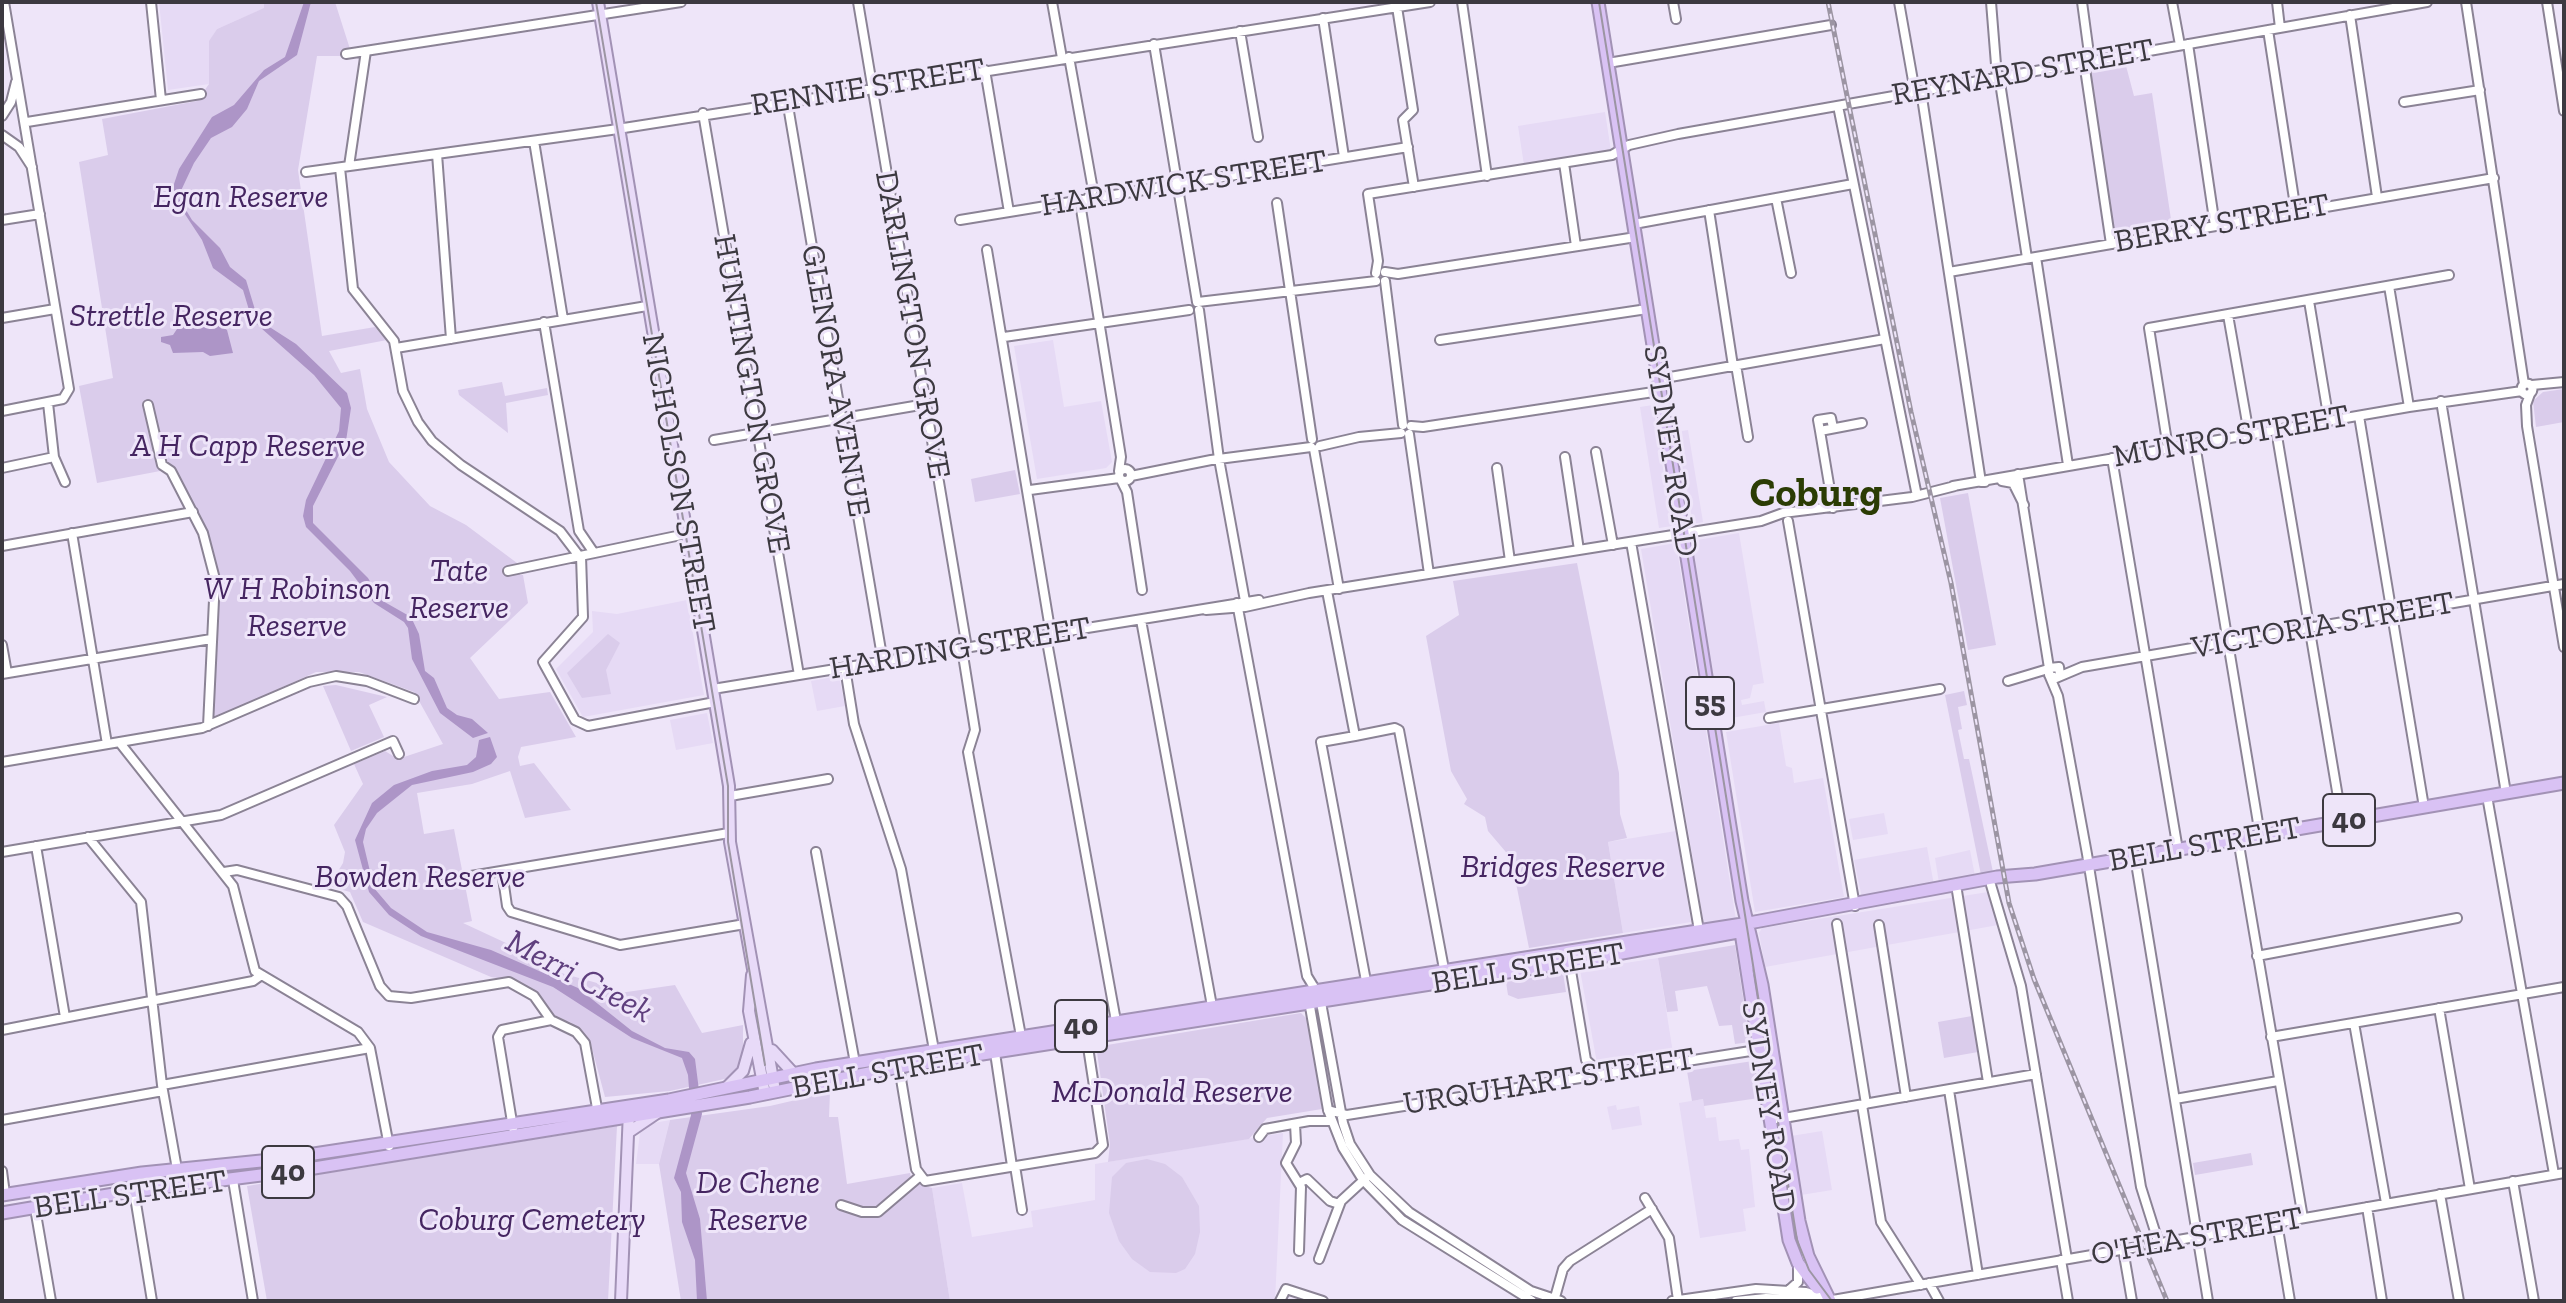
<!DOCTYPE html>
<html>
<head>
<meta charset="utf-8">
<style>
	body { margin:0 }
	#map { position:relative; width:2566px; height:1303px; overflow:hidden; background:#eee5f9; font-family:"Zilla Slab",serif }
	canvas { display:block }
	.frame { position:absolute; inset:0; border:4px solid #3c3940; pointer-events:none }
</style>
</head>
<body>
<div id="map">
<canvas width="2566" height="1303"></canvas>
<div class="frame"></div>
</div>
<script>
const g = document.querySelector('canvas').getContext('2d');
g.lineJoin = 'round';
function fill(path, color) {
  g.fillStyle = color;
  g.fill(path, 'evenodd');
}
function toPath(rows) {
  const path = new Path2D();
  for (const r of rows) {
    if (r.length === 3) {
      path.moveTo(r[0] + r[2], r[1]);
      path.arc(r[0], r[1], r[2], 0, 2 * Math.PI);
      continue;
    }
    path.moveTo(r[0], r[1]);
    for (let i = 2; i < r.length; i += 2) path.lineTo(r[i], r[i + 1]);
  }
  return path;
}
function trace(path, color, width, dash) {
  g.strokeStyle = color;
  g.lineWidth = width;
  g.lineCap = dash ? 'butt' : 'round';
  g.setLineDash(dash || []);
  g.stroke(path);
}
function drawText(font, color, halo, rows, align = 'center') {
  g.font = font + ' "Zilla Slab",serif';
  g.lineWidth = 6;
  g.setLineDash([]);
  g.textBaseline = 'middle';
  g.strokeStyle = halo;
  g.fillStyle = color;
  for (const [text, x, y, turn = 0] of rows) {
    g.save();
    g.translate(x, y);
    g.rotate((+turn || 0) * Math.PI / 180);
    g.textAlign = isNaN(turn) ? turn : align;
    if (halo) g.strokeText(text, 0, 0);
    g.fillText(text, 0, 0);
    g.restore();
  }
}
fill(toPath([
	[159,2,264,2,265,8,217,29,209,42,209,84,168,90],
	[1605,112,1611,151,1524,165,1518,126],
	[1053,340,1064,407,1101,401,1112,462,1106,468,1037,479,1014,346],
	[1653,405,1672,526,1659,528,1640,407],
	[1688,430,1703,522,1693,524,1676,432],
	[1739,533,1764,683,1753,685,1750,698,1741,700,1742,705,1764,701,1766,712,1720,720,1691,541],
	[1676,543,1736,920,1704,926,1641,549],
	[687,600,704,695,583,717,556,669,593,632,592,611,617,614],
	[839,676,845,706,817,711,811,681],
	[707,713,713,743,676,750,670,720],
	[1779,723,1786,766,1792,768,1794,783,1823,778,1844,897,1755,912,1726,732],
	[1884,813,1888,834,1853,840,1849,819],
	[1676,831,1691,922,1623,933,1608,842],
	[1927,847,1934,885,1862,898,1854,860],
	[1970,850,1975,876,1939,883,1935,858],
	[1988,892,1998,925,1765,967,1759,933,1762,928],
	[1658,958,1673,1053,1597,1063,1580,970],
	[1703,1099,1706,1118,1716,1117,1719,1141,1739,1139,1741,1150,1749,1149,1755,1207,1743,1209,1746,1231,1700,1238,1679,1103],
	[1616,1105,1617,1110,1639,1106,1642,1125,1612,1130,1607,1107],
	[670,1120,659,1164,636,1164,640,1133,654,1123],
	[1822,1131,1832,1190,1801,1195,1791,1136],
	[1283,1133,1275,1301,950,1301,932,1188,962,1183,972,1237,1033,1227,1031,1211,1095,1200,1095,1164]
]), '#e6daf5');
fill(toPath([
	[264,2,335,2,350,49,342,56,317,56,298,170,322,336,375,327,387,340,329,351,341,373,360,369,367,409,389,462,430,506,466,525,517,563,520,575,523,575,528,603,470,658,499,699,550,692,576,737,521,747,518,757,520,766,534,763,571,810,525,818,510,771,472,784,417,793,424,834,454,829,472,921,463,923,549,963,547,969,597,983,613,994,675,985,702,1033,743,1025,743,1060,729,1078,670,1091,605,1097,590,1041,570,1022,555,1018,534,990,518,981,491,977,363,922,350,892,329,886,343,863,345,852,334,825,363,784,354,764,385,751,398,759,443,744,414,692,359,672,316,672,212,719,219,576,176,468,97,483,79,386,113,378,79,162,108,155,102,119,197,101,209,84,209,41,217,29,264,8],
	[2125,62,2134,96,2152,93,2172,226,2121,234,2114,230,2090,73],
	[502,382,505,396,547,388,548,395,506,403,508,433,459,395,458,390],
	[2564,389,2564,422,2536,427,2533,401,2543,392],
	[1015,470,1020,494,975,502,971,479],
	[1968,493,1996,645,1968,650,1940,498],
	[1577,563,1619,773,1620,814,1627,838,1608,842,1623,933,1529,948,1511,858,1488,831,1485,817,1464,804,1467,799,1451,771,1426,636,1459,615,1453,581],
	[608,634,620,643,606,670,611,694,582,698,567,673],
	[336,685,387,697,369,705,384,737,351,751,323,686],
	[1964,691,1967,705,1958,707,1962,729,1958,730,1964,759,1969,759,1993,872,1981,875,1945,695],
	[1735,945,1750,1042,1735,1044,1732,1025,1719,1026,1707,986,1675,991,1678,1011,1667,1012,1658,958],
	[1563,973,1566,992,1518,999,1508,995,1506,982],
	[1301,1013,1308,1020,1322,1109,1267,1118,1249,1139,1108,1162,1110,1144,1097,1052,1101,1046],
	[1972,1016,1978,1052,1944,1058,1938,1022],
	[1753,1061,1759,1098,1704,1106,1703,1099,1692,1101,1687,1071],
	[830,1092,829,1117,838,1117,847,1184,910,1173,912,1182,932,1188,950,1301,681,1301,659,1164,670,1120,770,1106],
	[617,1126,608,1301,267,1301,247,1186],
	[2251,1153,2253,1165,2195,1175,2193,1163],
	[1147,1159,1165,1164,1182,1177,1199,1206,1200,1232,1195,1254,1185,1269,1176,1273,1150,1272,1132,1259,1119,1241,1109,1213,1112,1177,1126,1163]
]), '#dacceb');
fill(toPath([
	[304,2,311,2,297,55,259,81,247,109,232,127,211,138,194,163,178,197,192,220,220,248,230,267,246,280,256,313,268,326,296,344,347,393,351,408,346,441,313,506,313,523,368,578,381,600,411,617,419,634,425,671,434,678,447,708,457,715,472,719,488,733,473,738,440,713,412,659,408,628,404,622,374,603,350,571,306,527,303,516,306,500,339,431,341,408,314,375,252,320,243,290,213,268,202,240,171,193,179,169,212,117,234,105,264,70,285,57],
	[211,320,227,330,233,353,210,356,203,352,173,353,170,345,161,342,161,337,173,335,179,326,206,324],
	[490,737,497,757,491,764,473,772,412,785,377,813,366,829,363,842,374,888,391,908,427,932,491,950,578,988,632,1031,665,1048,689,1052,695,1059,702,1114,686,1173,700,1219,707,1301,697,1301,695,1260,682,1222,681,1192,674,1178,691,1115,688,1075,682,1058,632,1038,553,987,421,936,389,915,369,892,355,840,372,803,394,785,432,771,467,765,476,757,479,740]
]), '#ad95c7');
const minor = toPath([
	[151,2,161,100],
	[858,2,967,648],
	[1052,2,1062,58],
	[1462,2,1487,176],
	[1673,2,1676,19],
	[1899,2,1915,92],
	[1991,2,1997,77],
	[2082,2,2090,61],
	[2172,2,2180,45],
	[2277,2,2280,28],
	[2466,2,2524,384],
	[2547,2,2564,111],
	[1397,7,1413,110,1403,120,1414,187],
	[2350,15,2377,197],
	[1323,18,1344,157],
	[2268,30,2296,212],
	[1240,31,1258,137],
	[1154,44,1197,302],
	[2188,44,2215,226],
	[346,54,681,2],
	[1069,57,1093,190,1081,209,1121,457,1119,471],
	[2084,62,2111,244],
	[1608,63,1831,25],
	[985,70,1009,212],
	[1999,76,2027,258],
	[1921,91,1981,482,1985,482],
	[787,100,883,662],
	[2404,102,2480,90],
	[1838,106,1916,491],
	[703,113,799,675],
	[2,116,11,102,16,82],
	[27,122,201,94],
	[2,135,19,147,32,167],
	[534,141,563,319],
	[437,154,451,339],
	[1564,163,1576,246],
	[349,166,366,51],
	[340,168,353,289,394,341,403,391,418,422,432,441,461,465,560,531,579,556],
	[306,172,611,130,1430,2],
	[1776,198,1791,273],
	[1277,203,1312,439],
	[1709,210,1733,366],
	[2,220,40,214],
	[960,220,1408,147],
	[1634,224,1853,184],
	[987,250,1051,635],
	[2036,257,2068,465],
	[1385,272,1398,274,1636,237],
	[1949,272,2494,178],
	[1376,273,1378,261,1368,194,1612,155,1629,145,1678,134,2427,2],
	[1385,281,1403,425],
	[2389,286,2409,407],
	[2309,301,2329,421],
	[1198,302,1376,281],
	[1199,310,1219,459,1245,601],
	[2228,315,2249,434],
	[2,318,55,309],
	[544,322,579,531,594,553],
	[1004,337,1189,310],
	[1440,340,1647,309],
	[396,348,647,306],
	[1736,365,1748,437],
	[1659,379,1885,339],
	[2527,389,5.5],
	[2532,385,2564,382],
	[2530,394,2526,405,2527,426,2564,647],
	[2441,401,2506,793],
	[48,403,54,457,65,482],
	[148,405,162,465,171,471,203,533,215,579,208,726],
	[2,411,63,399,69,389,4,2],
	[2359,416,2424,807],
	[1411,426,1423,427,1660,391],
	[2276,430,2342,821],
	[1820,431,1818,420,1831,418,1833,428],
	[1409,434,1429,574],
	[714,440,926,404],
	[2195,444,2260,835],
	[1320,446,1359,437,1401,433],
	[2168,448,2149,328,2449,275],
	[1314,449,1339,589],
	[1596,452,1613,545],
	[1565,457,1579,550],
	[2112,458,2178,850],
	[2,468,54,457],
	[1497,468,1510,561],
	[1125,475,6],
	[2018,474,2049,668],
	[1131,476,1211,460,1311,447],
	[1121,480,1127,492,1142,590],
	[2002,481,2013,483,2024,505],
	[1953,486,2409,407,2522,391],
	[1030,490,1119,478],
	[1833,508,1820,431,1862,423],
	[1788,521,1855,906],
	[72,533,107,744],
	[1631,542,1700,936],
	[2,546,193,512],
	[581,556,583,617,543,662,575,720,588,726,715,702],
	[508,571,686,534],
	[1327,591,1355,736,1321,742,1366,981],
	[1237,603,1307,976,1315,989],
	[1206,610,1245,607,1309,593,1761,521,1783,513,1912,497,1955,486],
	[1141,620,1212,1006],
	[1046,636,1116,1021],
	[2,645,7,673],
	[962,649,975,730,968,752,1021,1036],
	[845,668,854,724,901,869,934,1050],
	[2,674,211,639],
	[2060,675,2059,667,2049,668,2049,675,2056,678,2082,667,2564,584],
	[2050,677,2058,696,2087,854,2141,1187,2158,1241],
	[2008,681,2048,669],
	[713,689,1259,600],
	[1769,718,1940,689],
	[1355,736,1395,728,1399,730,1444,969],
	[120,743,233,886,255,971,358,1032,370,1048,389,1146],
	[2,762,202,728,309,682,336,676,367,681,414,699],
	[730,796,828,779],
	[2487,796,2554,1174],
	[88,837,141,902,162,1085,177,1169],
	[2238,839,2303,1218],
	[36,846,65,1017],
	[2,852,221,815,393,741,399,754],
	[816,852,855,1063],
	[2135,857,2208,1301],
	[502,871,507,906,511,912,620,945,745,924],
	[224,872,237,870,339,897,347,906,380,986,389,996,411,998,509,982,534,996,551,1020],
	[447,880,729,833],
	[1991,885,2021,986,2067,1259],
	[1957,891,1988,1082],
	[1837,924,1866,1104],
	[1879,925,1906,1097],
	[2257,956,2457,918],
	[1569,959,1586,1060,1600,1073],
	[1320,997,1343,1123,1350,1144,1370,1175,1409,1212,1531,1291,1561,1301],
	[1309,1001,1328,1110,1343,1148,1363,1180,1402,1220,1532,1301],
	[2439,1008,2470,1189],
	[551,1020,576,1032,585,1043,597,1108],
	[2354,1023,2386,1203],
	[2,1030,253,981,260,976],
	[2271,1037,2564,987],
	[995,1053,1012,1166],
	[899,1067,916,1169,925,1181,1095,1153,1103,1145,1086,1034],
	[162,1085,370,1048],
	[1949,1090,1978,1275],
	[2175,1099,2278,1081],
	[1862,1105,1881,1222,1921,1285],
	[1328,1110,1347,1115,1763,1049],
	[1778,1119,2036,1074],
	[2,1120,163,1091],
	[1295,1124,1296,1143,1286,1163,1301,1187,1299,1251],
	[513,1128,498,1037,502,1030,551,1020],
	[1259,1137,1265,1129,1309,1121,1331,1121],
	[1015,1166,1022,1210],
	[2,1171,5,1194],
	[233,1180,253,1301],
	[2513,1181,2534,1301],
	[1299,1183,1307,1179,1330,1201,1339,1204],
	[134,1191,152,1301],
	[2440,1194,2459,1301],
	[1645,1198,1669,1238,1678,1300],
	[841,1205,862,1212,878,1212,919,1177],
	[2367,1207,2382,1301],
	[35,1208,51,1301],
	[2277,1223,2290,1301],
	[2123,1249,2132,1301],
	[1319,1259,1341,1201,1366,1178],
	[2061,1260,2068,1301],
	[1929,1283,1939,1301],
	[1789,1290,1798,1282,1798,1264],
	[1280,1301,1286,1289,1323,1301],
	[1554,1301,1563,1269,1570,1261,1652,1209],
	[1672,1301,1756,1289,1806,1292,1829,1300],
	[1736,1301,1766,1298,1824,1300],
	[1827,1301,2564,1173]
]);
const major = toPath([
	[598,2,729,786,730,842,774,1085],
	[752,975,749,1011,765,1094],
	[772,1050,794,1074],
	[727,1087,743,1071,751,1043],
	[629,1132,657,1113],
	[621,1301,629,1111]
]);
const highway = toPath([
	[1598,2,1742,901,1762,985,1799,1221,1808,1256,1830,1301],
	[1740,926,1789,1240,1798,1263,1817,1288],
	[2,1195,142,1173,281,1159,669,1100,816,1069,1749,923,1997,877,2035,874,2564,783],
	[2,1213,120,1193,308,1169,750,1097,899,1067,1578,961,1738,932]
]);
trace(minor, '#8b8395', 12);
trace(major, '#a292b5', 14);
trace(highway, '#a292b5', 15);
trace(minor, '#fff', 8);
trace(major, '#e8daf8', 10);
trace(highway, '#d9c2f4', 11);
trace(toPath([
	[596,2,728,786,728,842,765,1065],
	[1599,2,1797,1240,1809,1270,1832,1301]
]), '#9c95a3', 2);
const rail = toPath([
	[1828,2,1911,412,1951,583,2009,903,2034,979,2167,1301]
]);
trace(rail, '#9c95a3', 5);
trace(rail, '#eee5f9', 2, [6]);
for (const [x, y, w] of [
	[1710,703,48],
	[2349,820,52],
	[1081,1026,52],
	[288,1172,52]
]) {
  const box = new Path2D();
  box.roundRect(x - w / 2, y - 26, w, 52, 6);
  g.fillStyle = '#eee5f9';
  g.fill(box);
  trace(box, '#3c3940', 2);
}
drawText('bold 30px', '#3c3940', null, [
	["55",1710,703],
	["40",2349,820],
	["40",1081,1026],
	["40",288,1172]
]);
drawText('32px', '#3c3940', '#eee5f9', [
	["REYNARD STREET",2023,73,-10],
	["RENNIE STREET",868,88,-9],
	["HARDWICK STREET",1184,184,-9],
	["BERRY STREET",2222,224,-10],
	["DARLINGTON GROVE",912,325,80],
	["GLENORA AVENUE",835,381,80],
	["HUNTINGTON GROVE",751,394,80],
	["MUNRO STREET",2231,437,-10],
	["SYDNEY ROAD",1670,451,81],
	["NICHOLSON STREET",678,483,80],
	["VICTORIA STREET",2323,626,-10],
	["HARDING STREET",960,649,-9],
	["BELL STREET",2205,845,-10],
	["BELL STREET",1528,969,-9],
	["BELL STREET",888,1072,-10],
	["URQUHART STREET",1549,1082,-9],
	["SYDNEY ROAD",1768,1107,81],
	["BELL STREET",130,1195,-8],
	["O'HEA STREET",2197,1237,-10]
]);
drawText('italic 32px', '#452561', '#eee5f9', [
	["Egan Reserve",241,198],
	["Strettle Reserve",171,317],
	["A H Capp Reserve",248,447],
	["Tate",459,572],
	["Reserve",459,609],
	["W H Robinson",297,590],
	["Reserve",297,627],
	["Bridges Reserve",1563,868],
	["Bowden Reserve",420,878],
	["McDonald Reserve",1172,1093],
	["De Chene",758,1184],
	["Reserve",758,1221],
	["Coburg Cemetery",532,1221]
]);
drawText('italic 34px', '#5f3f7e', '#eee5f9', [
	["Merri Creek",579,977,28]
]);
drawText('bold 40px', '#2b3c04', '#eee5f9', [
	["Coburg",1816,495]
]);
</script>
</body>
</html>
